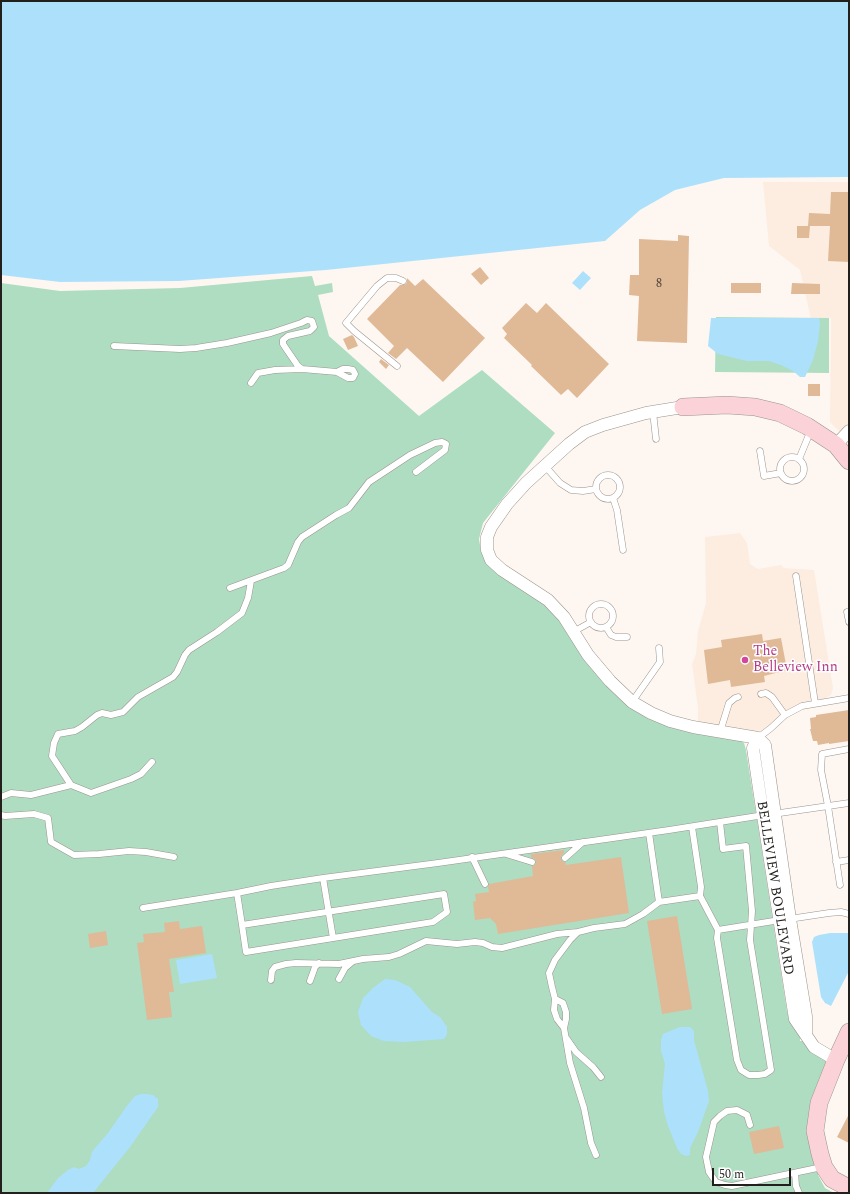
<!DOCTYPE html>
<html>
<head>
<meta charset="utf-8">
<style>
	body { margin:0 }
	#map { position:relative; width:850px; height:1194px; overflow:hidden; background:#fef7f1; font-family:Spectral,serif }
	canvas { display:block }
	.frame { position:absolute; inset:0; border:2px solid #221f1c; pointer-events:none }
	.scale { position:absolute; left:712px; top:1168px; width:79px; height:18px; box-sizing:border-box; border:2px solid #221f1c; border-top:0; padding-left:5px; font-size:12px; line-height:14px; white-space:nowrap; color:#221f1c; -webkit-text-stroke:3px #fff; paint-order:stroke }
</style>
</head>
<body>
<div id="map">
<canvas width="850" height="1194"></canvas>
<div class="frame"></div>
<div class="scale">50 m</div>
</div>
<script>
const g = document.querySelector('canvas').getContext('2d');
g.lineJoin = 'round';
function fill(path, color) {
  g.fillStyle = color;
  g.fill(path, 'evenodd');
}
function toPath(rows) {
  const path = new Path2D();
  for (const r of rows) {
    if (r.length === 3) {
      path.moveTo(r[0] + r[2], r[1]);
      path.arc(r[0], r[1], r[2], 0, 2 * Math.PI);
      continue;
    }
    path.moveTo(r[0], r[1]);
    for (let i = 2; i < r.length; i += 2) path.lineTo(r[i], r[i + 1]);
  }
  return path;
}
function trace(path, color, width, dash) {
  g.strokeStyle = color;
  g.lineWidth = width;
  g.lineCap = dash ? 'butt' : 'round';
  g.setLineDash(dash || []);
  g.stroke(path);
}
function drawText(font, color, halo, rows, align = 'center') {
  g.font = font + ' Spectral,serif';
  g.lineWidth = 3;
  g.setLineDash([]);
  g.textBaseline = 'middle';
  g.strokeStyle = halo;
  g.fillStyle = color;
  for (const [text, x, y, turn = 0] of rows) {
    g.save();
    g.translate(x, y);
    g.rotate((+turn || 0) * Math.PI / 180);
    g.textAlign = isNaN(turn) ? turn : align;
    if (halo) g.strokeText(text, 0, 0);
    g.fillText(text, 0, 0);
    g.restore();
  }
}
fill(toPath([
	[763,182,849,182,849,423,840,432,830,422,831,318,811,319,800,270,769,246],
	[740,533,747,543,750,564,758,569,781,565,784,568,814,570,833,688,831,695,822,700,804,705,774,728,761,733,759,730,754,732,698,723,698,708,692,664,696,654,698,631,706,603,705,537]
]), '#fcede0');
fill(toPath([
	[312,276,315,286,332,283,333,292,318,295,329,336,419,416,482,370,555,433,483,523,479,539,481,551,546,604,635,709,738,738,744,743,746,750,787,1011,791,1024,800,1037,800,1041,803,1041,810,1051,828,1062,818,1175,825,1188,834,1193,1,1193,1,283,60,291,180,288],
	[716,317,829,318,829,373,715,372]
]), '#aeddc2');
fill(toPath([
	[1,1,849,1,849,177,724,178,675,190,640,210,605,241,326,270,179,281,60,282,1,275],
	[583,271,591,278,580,290,572,283],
	[711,318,819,318,820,323,818,341,813,360,805,377,800,377,793,371,781,365,769,361,747,361,718,354,708,346],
	[830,933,849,933,849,971,831,1006,825,1003,821,997,812,942,814,937,819,935],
	[212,954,217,978,180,984,176,960],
	[385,979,395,980,410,987,432,1012,440,1017,447,1027,447,1034,444,1039,404,1042,384,1041,371,1036,361,1025,358,1012,363,998,373,988],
	[680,1027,690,1027,694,1031,694,1040,708,1091,709,1101,698,1132,690,1148,690,1155,686,1156,681,1154,677,1148,668,1126,664,1112,662,1093,665,1064,661,1051,661,1040,663,1034],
	[141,1094,147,1094,153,1095,158,1099,158,1107,130,1147,93,1193,47,1193,58,1178,68,1170,74,1167,79,1169,86,1166,90,1160,92,1152,95,1148,108,1133,126,1107,135,1096]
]), '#ade1fb');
fill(toPath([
	[831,192,849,192,849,262,828,261,830,226,808,226,809,213,830,214],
	[797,226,810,226,809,238,797,238],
	[678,235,689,236,687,343,637,341,639,296,629,295,630,275,639,275,639,239,678,241],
	[480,267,489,278,481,285,471,274],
	[407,278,415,286,423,279,485,338,443,382,407,348,396,359,388,353,394,346,367,319,400,285,403,285,406,284,407,281],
	[731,283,761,283,761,293,731,293],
	[792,283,820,284,820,294,791,294],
	[526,303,537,313,546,303,609,364,577,398,568,389,561,395,531,366,532,365,504,338,507,334,502,328],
	[352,335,354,337,358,346,348,350,343,339],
	[381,359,389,365,386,369,379,362],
	[808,384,820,384,820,396,808,396],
	[762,634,763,641,781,638,787,670,764,676,765,682,731,687,730,680,708,684,704,650,722,647,721,640],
	[849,710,849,741,829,744,829,743,818,745,817,741,813,741,810,729,811,729,810,718,816,717,816,715],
	[564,850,564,853,561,856,561,859,562,861,565,862,566,865,621,857,629,913,498,934,496,924,490,918,475,920,473,902,476,901,475,894,489,892,488,887,489,884,533,876,532,866,535,865,536,861,535,859,531,857,531,854],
	[677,916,692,1009,662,1014,647,921],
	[179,921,180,929,202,926,206,953,169,959,174,992,169,992,172,1017,147,1020,137,943,144,942,143,934,165,932,164,923],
	[106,931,108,945,90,948,88,934],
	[849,1114,849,1143,837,1137],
	[779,1126,784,1148,754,1154,749,1132]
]), '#e0b997');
const lane = toPath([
	[114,346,180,349,196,348,227,343,271,333,301,323,307,320,312,321,314,327,310,331,288,336,283,340,283,344,287,350,298,366,302,369,337,372,348,378,353,378,355,374,353,370,348,369,343,369,337,372],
	[397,366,354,331,346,323,377,286,387,278,396,278,403,281],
	[251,383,258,373,275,370,302,369],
	[653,412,656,439],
	[760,451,764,476,781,473],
	[792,469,12],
	[799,459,811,430],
	[545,466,560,483,571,490,583,491,596,489],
	[608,487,12],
	[613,498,617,510,623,550],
	[796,576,815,703],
	[230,588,284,568,288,565,298,542,302,537,336,515,349,508,369,482,410,455,435,443,442,442,446,444,445,450,416,472],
	[601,616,12],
	[847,612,849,622],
	[606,627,611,635,616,637,627,637],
	[573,632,591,622],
	[761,694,766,693,772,697,785,715],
	[632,702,660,662,659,648],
	[720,732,729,703,735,698,738,697],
	[758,738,771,728,785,715,802,706,849,698],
	[152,762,141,774,131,779,91,793,71,785,52,756,54,743,58,734,75,731,82,727,97,715,102,713,111,715,123,712,138,697,173,677,177,672,185,655,189,650,217,632,242,613,248,598,251,581],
	[1,797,11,793,31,795,71,785],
	[773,814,849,803],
	[1,815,5,816,34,814,48,818,51,842,74,855,99,854,129,851,146,852,174,857],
	[692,827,701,887,700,896,718,930,717,938,737,1060,741,1070,749,1075,758,1075,765,1074,771,1070,750,940,752,911,746,846,723,849,720,822],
	[649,833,659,902],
	[506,854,532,862],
	[472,857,485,884],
	[565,858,583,842],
	[836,862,849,860],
	[323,878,333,938],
	[840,885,828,806,821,770,822,754,849,749],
	[237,893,242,925,246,952,433,922,447,912,444,894,242,925],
	[143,908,237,893,271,886,323,878,438,863,669,830,764,815],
	[789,919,829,913,841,912,849,914],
	[718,930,780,920],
	[339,979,345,968,352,962],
	[271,980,272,971,275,967,286,964,296,963,339,964,363,959,389,957,399,954,426,941,457,944,475,942,483,943,492,947,502,948,557,934,578,932],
	[310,981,315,967,319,963],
	[555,999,563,1003,566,1012,566,1019,564,1028],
	[567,1039,576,1052,593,1067,601,1077],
	[750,1125,747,1115,737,1110,727,1111,720,1116,714,1122,706,1157,709,1172,716,1182,725,1185,732,1186,822,1167],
	[596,1155,591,1143,584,1108,570,1063,564,1028,557,1019,554,1010,555,999,552,987,549,973,555,960,570,940,578,932,594,928,625,924,643,914,659,902,700,896],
	[795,1173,796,1186,799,1193]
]);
const street = toPath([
	[683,407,646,413,603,425,585,432,569,444,526,483,507,504,491,527,487,537,487,550,491,560,502,570,548,600,564,617,588,655,610,681,632,702,651,713,670,721,693,727,758,738,765,745,790,919,806,1016,806,1035],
	[836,445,849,431],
	[758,738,753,748,763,816,795,1019,814,1047,836,1060]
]);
const secondary = toPath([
	[683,407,727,405,755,407,780,413,807,426,836,445,849,461],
	[849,1032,836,1060,819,1103,815,1131,820,1154,824,1167,832,1179,849,1188]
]);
trace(lane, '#9b938c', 7);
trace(street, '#9b938c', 13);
trace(secondary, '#9b938c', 18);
trace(lane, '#fff', 6);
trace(street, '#fff', 12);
trace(secondary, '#fad2d8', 17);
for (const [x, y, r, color] of [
	[745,660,4,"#d1479c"]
]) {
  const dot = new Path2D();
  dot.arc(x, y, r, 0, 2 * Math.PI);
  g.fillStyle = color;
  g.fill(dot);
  trace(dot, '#fff', 1.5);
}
drawText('12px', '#52463b', null, [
	["8",659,285]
]);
drawText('14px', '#b23c85', '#fff', [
	["The",753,652],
	["Belleview Inn",753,668]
], 'left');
drawText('14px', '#221f1c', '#fff', [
	["BELLEVIEW BOULEVARD",774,888,81]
]);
</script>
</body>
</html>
